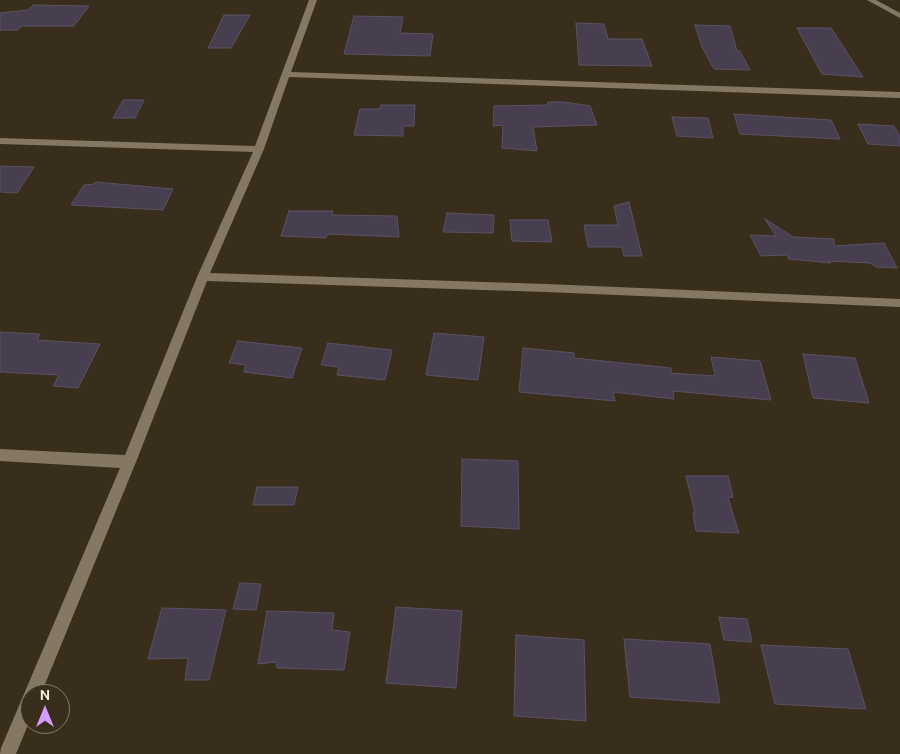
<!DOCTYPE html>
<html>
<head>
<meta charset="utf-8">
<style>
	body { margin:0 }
	#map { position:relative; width:900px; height:754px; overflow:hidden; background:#382e1b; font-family:Ubuntu,sans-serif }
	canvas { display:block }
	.north { position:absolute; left:20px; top:684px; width:50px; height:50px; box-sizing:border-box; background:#382e1b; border:1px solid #847b6b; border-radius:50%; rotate:0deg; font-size:14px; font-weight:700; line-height:20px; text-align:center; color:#f5eee3 }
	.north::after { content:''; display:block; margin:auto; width:18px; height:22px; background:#d29dfd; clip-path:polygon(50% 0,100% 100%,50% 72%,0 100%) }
</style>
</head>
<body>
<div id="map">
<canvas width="900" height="754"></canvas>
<div class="north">N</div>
</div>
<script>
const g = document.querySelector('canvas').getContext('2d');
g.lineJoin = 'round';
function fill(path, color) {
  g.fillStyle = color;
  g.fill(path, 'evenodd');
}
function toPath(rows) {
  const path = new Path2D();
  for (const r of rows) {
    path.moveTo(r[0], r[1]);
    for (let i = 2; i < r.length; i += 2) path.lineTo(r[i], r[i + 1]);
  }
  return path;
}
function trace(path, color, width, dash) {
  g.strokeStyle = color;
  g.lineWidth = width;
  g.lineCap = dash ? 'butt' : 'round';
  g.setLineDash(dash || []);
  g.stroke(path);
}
const building = toPath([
	[33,5,89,6,74,26,21,26,18,30,0,30,0,13,28,10,33,5],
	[224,15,250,15,231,48,208,48,224,15],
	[354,16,403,17,400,33,433,34,430,56,344,54,354,16],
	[576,23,604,24,608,39,642,39,652,66,579,65,576,23],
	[695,25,730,26,737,51,740,51,750,70,714,69,702,47,695,25],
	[797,28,831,28,863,77,822,74,797,28],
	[123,100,144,100,135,118,113,118,123,100],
	[548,102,564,102,590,106,597,125,533,127,537,151,502,148,503,125,493,126,494,106,547,105,548,102],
	[381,105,415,105,414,126,403,126,403,136,354,135,360,109,380,109,381,105],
	[734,114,831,120,840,139,740,134,734,114],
	[672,117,708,118,713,138,677,136,672,117],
	[858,124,894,126,900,137,900,146,868,144,858,124],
	[0,166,34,167,17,193,0,192,0,166],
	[96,182,173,189,163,210,71,205,84,185,94,184,96,182],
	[629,202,642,256,624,256,622,247,588,247,584,225,618,225,614,206,629,202],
	[289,211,333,211,332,215,397,216,399,237,327,234,326,238,281,236,289,211],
	[447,213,494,215,493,233,443,232,447,213],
	[765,219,793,237,834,239,834,246,884,243,897,268,876,267,870,263,828,261,831,263,789,259,787,255,761,256,750,235,776,236,765,219],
	[510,220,548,220,552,242,512,241,510,220],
	[0,332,40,334,37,340,100,344,78,388,53,386,59,375,0,372,0,332],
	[434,333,484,337,478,380,426,375,434,333],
	[238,341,302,348,292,378,244,372,246,365,229,363,238,341],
	[328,343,392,350,385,380,337,375,339,367,321,365,328,343],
	[523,348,574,353,574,358,671,368,671,373,715,376,711,357,760,361,771,400,673,391,674,399,613,392,615,401,519,392,523,348],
	[803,354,855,358,869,403,813,398,803,354],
	[462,459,518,461,519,529,461,526,462,459],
	[686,476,728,476,733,497,728,498,739,533,696,531,693,513,695,513,686,476],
	[257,487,298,487,294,505,253,505,257,487],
	[240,583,261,584,256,610,233,609,240,583],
	[396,607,462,611,456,688,386,683,396,607],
	[162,608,226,610,209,680,185,680,188,658,148,659,162,608],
	[267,611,334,613,332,630,350,632,344,670,277,668,276,662,258,664,267,611],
	[719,617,747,619,752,642,724,640,719,617],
	[516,635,584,640,586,721,514,716,516,635],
	[624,639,710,644,720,703,630,697,624,639],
	[761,645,848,649,866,709,775,704,761,645]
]);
fill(building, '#473e50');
trace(building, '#5b5266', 1);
fill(toPath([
	[309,0,317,0,291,72,900,92,900,98,289,77,264,149,210,273,546,284,900,299,900,307,546,292,207,281,136,462,41,694,30,694,30,720,16,754,0,754,1,748,120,468,0,461,0,449,125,455,197,277,253,152,0,144,0,138,255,146,309,0],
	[867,0,876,0,900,13,900,18,867,0]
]), '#847863');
</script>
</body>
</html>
